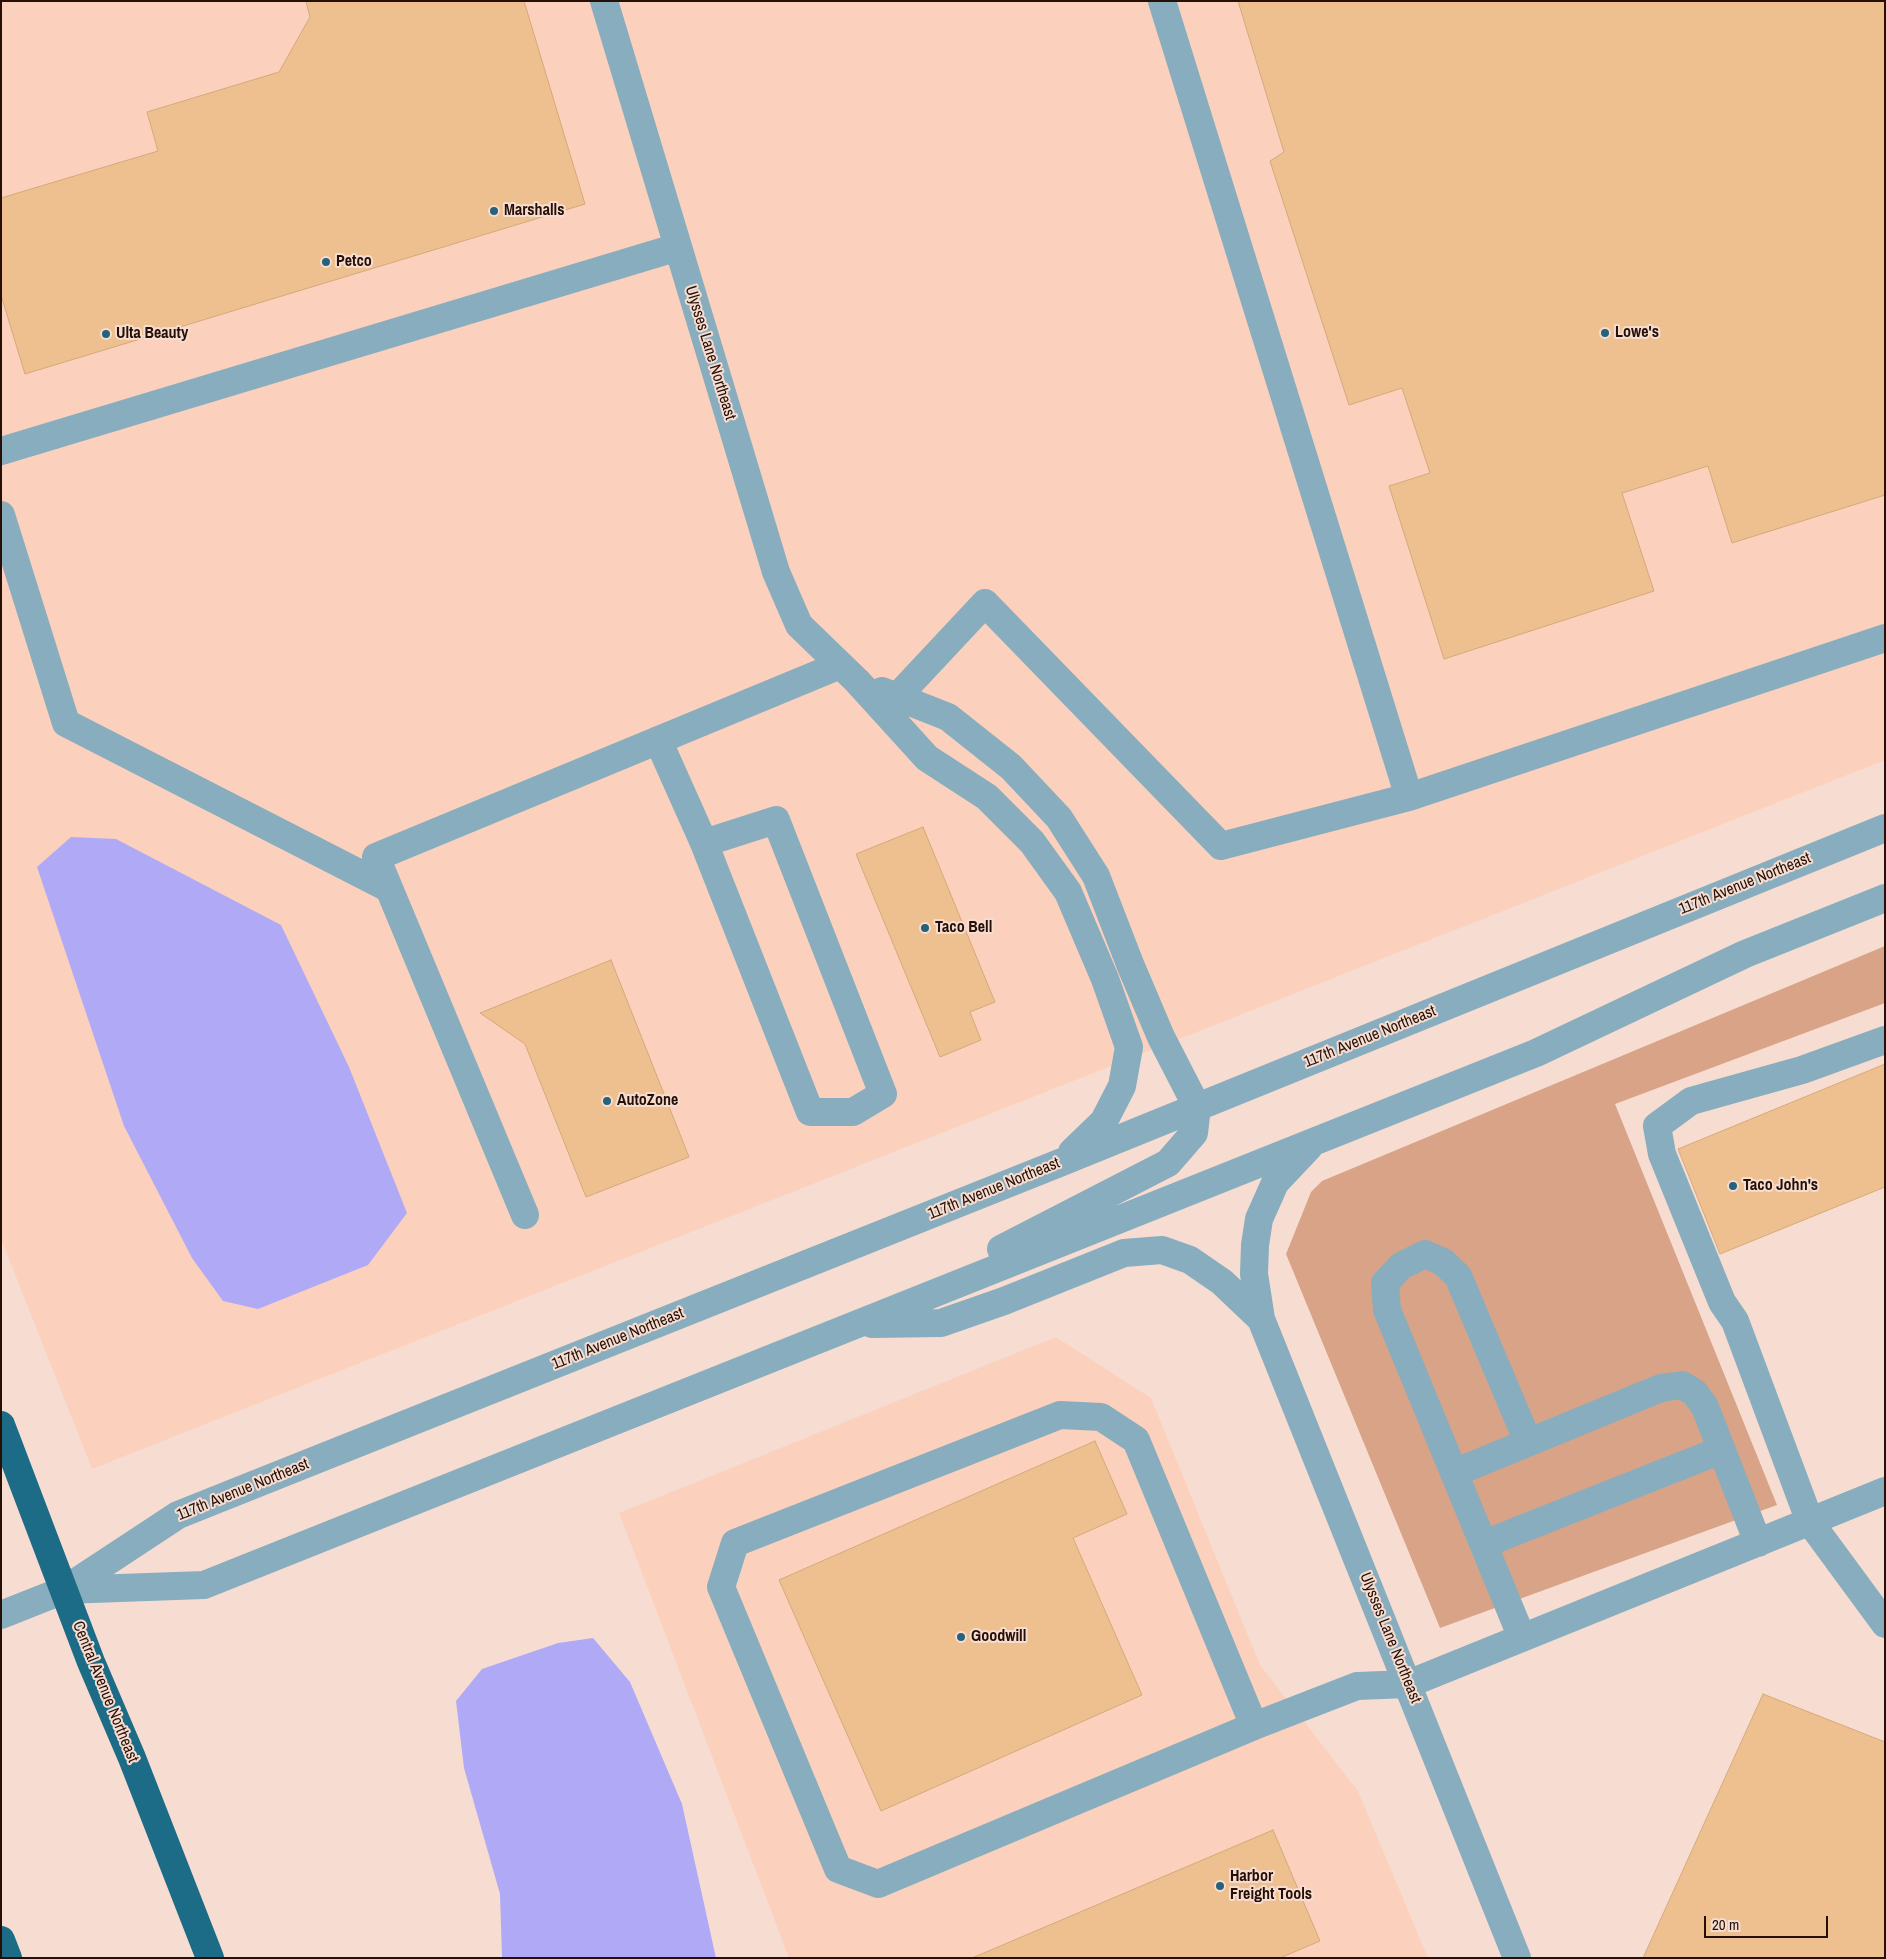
<!DOCTYPE html>
<html>
<head>
<meta charset="utf-8">
<style>
	body { margin:0 }
	#map { position:relative; width:1886px; height:1959px; overflow:hidden; background:#f7ddd1; font-family:"Archivo Narrow",sans-serif }
	canvas { display:block }
	.frame { position:absolute; inset:0; border:2px solid #261006; pointer-events:none }
	.scale { position:absolute; left:1704px; top:1916px; width:124px; height:22px; box-sizing:border-box; border:2px solid #261006; border-top:0; padding-left:6px; font-size:15px; line-height:18px; white-space:nowrap; color:#261006; -webkit-text-stroke:4px #f7ddd1; paint-order:stroke }
</style>
</head>
<body>
<div id="map">
<canvas width="1886" height="1959"></canvas>
<div class="frame"></div>
<div class="scale">20 m</div>
</div>
<script>
const g = document.querySelector('canvas').getContext('2d');
g.lineJoin = 'round';
function fill(path, color) {
  g.fillStyle = color;
  g.fill(path, 'evenodd');
}
function toPath(rows) {
  const path = new Path2D();
  for (const r of rows) {
    path.moveTo(r[0], r[1]);
    for (let i = 2; i < r.length; i += 2) path.lineTo(r[i], r[i + 1]);
  }
  return path;
}
function trace(path, color, width, dash) {
  g.strokeStyle = color;
  g.lineWidth = width;
  g.lineCap = dash ? 'butt' : 'round';
  g.setLineDash(dash || []);
  g.stroke(path);
}
function drawText(font, color, halo, rows, align = 'center') {
  g.font = font + ' "Archivo Narrow",sans-serif';
  g.lineWidth = 4;
  g.setLineDash([]);
  g.textBaseline = 'middle';
  g.strokeStyle = halo;
  g.fillStyle = color;
  for (const [text, x, y, turn = 0] of rows) {
    g.save();
    g.translate(x, y);
    g.rotate((+turn || 0) * Math.PI / 180);
    g.textAlign = isNaN(turn) ? turn : align;
    if (halo) g.strokeText(text, 0, 0);
    g.fillText(text, 0, 0);
    g.restore();
  }
}
fill(toPath([
	[1,1,1885,1,1885,760,92,1469,1,1239],
	[1056,1337,1151,1398,1260,1665,1358,1791,1428,1958,789,1958,619,1513]
]), '#fbd1bd');
fill(toPath([
	[1885,946,1885,1003,1615,1104,1777,1505,1440,1628,1286,1254,1311,1192,1322,1181]
]), '#d9a388');
fill(toPath([
	[71,837,116,839,281,925,349,1067,407,1213,368,1265,258,1309,223,1301,192,1258,124,1126,37,867],
	[593,1638,630,1682,682,1804,716,1958,502,1958,500,1894,464,1768,456,1701,482,1669,558,1643]
]), '#b0aaf6');
const building = toPath([
	[306,1,524,1,585,204,25,374,1,295,1,198,158,151,147,112,279,72,310,17,306,1],
	[1238,1,1885,1,1885,495,1732,543,1708,466,1622,493,1654,591,1444,659,1389,486,1430,473,1402,388,1349,405,1270,161,1284,152,1238,1],
	[923,827,995,1002,970,1012,981,1040,940,1057,856,854,923,827],
	[611,960,689,1157,586,1197,525,1044,480,1013,611,960],
	[1885,1064,1885,1187,1720,1254,1678,1149,1885,1064],
	[1095,1441,1127,1514,1073,1538,1142,1695,881,1811,779,1580,1095,1441],
	[1763,1694,1885,1742,1885,1958,1643,1958,1763,1694],
	[1273,1830,1320,1941,1280,1958,972,1958,1273,1830]
]);
fill(building, '#eec090');
trace(building, '#d6a97a', 1);
trace(toPath([
	[604,1,776,572,799,625,857,681,927,758,987,797,1032,842,1068,892,1105,979,1129,1047,1122,1086,1104,1121,1072,1152],
	[1,451,678,247],
	[1,515,66,723,388,888],
	[882,691,948,717,1011,767,1059,818,1096,876,1130,964,1161,1037,1197,1107,1194,1133,1168,1163,1001,1249],
	[897,697,985,603,1221,846,1409,797,1162,1],
	[658,740,704,843,810,1112,853,1112,883,1094,776,820,704,843],
	[1409,797,1885,638],
	[1885,1040,1802,1070,1691,1101,1657,1126,1662,1154,1722,1302,1735,1321,1810,1522,1885,1624],
	[1309,1147,1275,1183,1259,1219,1255,1245,1254,1274,1261,1319,1517,1958],
	[525,1215,376,857,840,665],
	[872,1324,941,1323,1004,1301,1124,1253,1162,1250,1190,1260,1222,1282,1261,1319],
	[1454,1473,1661,1388,1682,1385,1695,1393,1705,1407,1758,1543],
	[1484,1544,1721,1450],
	[64,1590,204,1585,1536,1053,1745,954,1885,898],
	[1,1615,64,1590,178,1515,1062,1162,1885,828],
	[1522,1638,1387,1310,1385,1283,1401,1266,1425,1254,1443,1262,1458,1276,1528,1442],
	[1254,1726,1136,1440,1101,1417,1060,1415,735,1543,721,1587,838,1869,878,1884,1254,1726,1357,1686,1408,1684,1885,1491]
]), '#87adbe', 28);
trace(toPath([
	[1,1425,91,1662,132,1758,210,1958],
	[1,1940,8,1958]
]), '#1c6b87', 28);
for (const [x, y, r, color] of [
	[494,211,5,"#266279"],
	[326,262,5,"#266279"],
	[1605,333,5,"#266279"],
	[106,334,5,"#266279"],
	[925,928,5,"#266279"],
	[607,1101,5,"#266279"],
	[1733,1186,5,"#266279"],
	[961,1637,5,"#266279"],
	[1220,1886,5,"#266279"]
]) {
  const dot = new Path2D();
  dot.arc(x, y, r, 0, 2 * Math.PI);
  g.fillStyle = color;
  g.fill(dot);
  trace(dot, '#f7ddd1', 2);
}
drawText('bold 16px', '#261006', '#f7ddd1', [
	["Marshalls",504,211],
	["Petco",336,262],
	["Lowe's",1615,333],
	["Ulta Beauty",116,334],
	["Taco Bell",935,928],
	["AutoZone",617,1101],
	["Taco John's",1743,1186],
	["Goodwill",971,1637],
	["Harbor",1230,1877],
	["Freight Tools",1230,1895]
], 'left');
drawText('16px', '#261006', '#f7ddd1', [
	["Ulysses Lane Northeast",710,353,73],
	["117th Avenue Northeast",1745,884,-22],
	["117th Avenue Northeast",1370,1037,-22],
	["117th Avenue Northeast",994,1189,-22],
	["117th Avenue Northeast",618,1339,-22],
	["117th Avenue Northeast",243,1490,-22],
	["Ulysses Lane Northeast",1390,1638,68],
	["Central Avenue Northeast",105,1692,68]
]);
</script>
</body>
</html>
